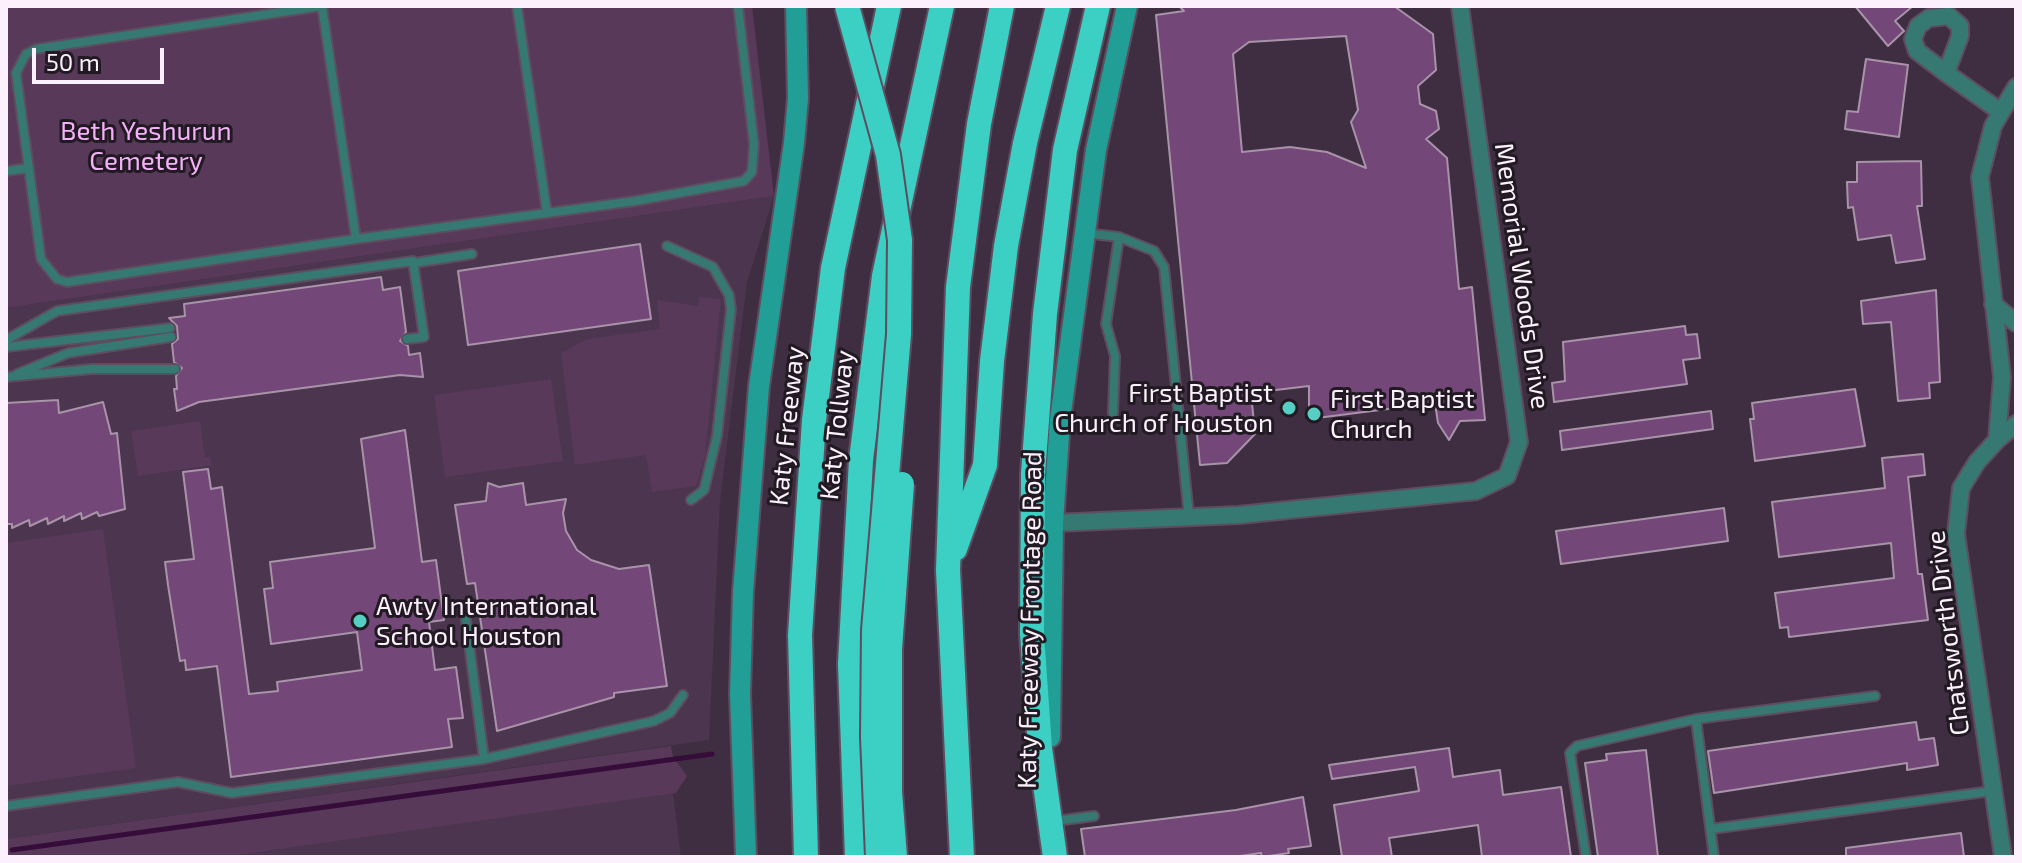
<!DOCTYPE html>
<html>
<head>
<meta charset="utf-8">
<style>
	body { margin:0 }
	#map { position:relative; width:2022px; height:863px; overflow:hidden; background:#3f2e41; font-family:"Exo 2",sans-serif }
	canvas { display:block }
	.frame { position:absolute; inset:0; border:8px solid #fbf0fc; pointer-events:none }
	.scale { position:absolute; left:32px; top:48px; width:132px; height:36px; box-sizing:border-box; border:4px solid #fbf0fc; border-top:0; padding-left:10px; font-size:24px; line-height:28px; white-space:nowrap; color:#fbf0fc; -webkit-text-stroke:6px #211a22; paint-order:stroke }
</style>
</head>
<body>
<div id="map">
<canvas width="2022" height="863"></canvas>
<div class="frame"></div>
<div class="scale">50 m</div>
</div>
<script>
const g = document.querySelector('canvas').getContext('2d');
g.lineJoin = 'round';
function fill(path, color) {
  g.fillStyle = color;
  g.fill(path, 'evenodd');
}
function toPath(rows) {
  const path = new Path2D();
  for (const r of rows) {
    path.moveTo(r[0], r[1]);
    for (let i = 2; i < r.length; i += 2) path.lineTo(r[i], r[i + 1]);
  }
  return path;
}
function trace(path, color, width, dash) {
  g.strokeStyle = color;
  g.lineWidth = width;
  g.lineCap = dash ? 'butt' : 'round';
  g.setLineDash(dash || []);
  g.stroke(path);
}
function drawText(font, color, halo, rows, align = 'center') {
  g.font = font + ' "Exo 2",sans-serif';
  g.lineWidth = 6;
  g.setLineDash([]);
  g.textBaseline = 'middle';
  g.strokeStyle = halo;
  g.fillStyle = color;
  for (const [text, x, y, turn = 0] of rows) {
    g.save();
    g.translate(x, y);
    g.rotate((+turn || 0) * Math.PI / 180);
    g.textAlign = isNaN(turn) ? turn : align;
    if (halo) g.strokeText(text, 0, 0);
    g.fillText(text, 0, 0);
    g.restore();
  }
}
fill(toPath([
	[774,196,747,282,720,501,709,740,6,839,6,308],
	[673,793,681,857,225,857]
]), '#4c354e');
fill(toPath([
	[6,6,752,6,774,196,6,308],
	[699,297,721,299,705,456,696,486,652,492,646,455,575,465,561,353,587,339,660,329,657,300,698,306],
	[551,379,563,461,445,477,434,395],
	[200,421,205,457,210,457,212,465,138,476,131,431],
	[103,529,136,768,6,786,6,543],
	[671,746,673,757,687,776,676,793,225,857,6,857,6,839]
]), '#58395a');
trace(toPath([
	[12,850,712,754]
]), '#360d3a', 5);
const building = toPath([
	[1179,6,1394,6,1433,34,1436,70,1418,86,1420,104,1436,111,1439,129,1426,139,1447,158,1459,289,1472,287,1485,420,1460,421,1449,440,1438,423,1435,403,1309,419,1309,386,1251,393,1255,434,1227,463,1200,465,1156,15,1184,11,1179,6],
	[1346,36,1358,110,1351,122,1366,168,1327,152,1290,147,1242,152,1233,54,1249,42,1346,36],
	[1855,6,1913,6,1895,21,1904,31,1888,46,1855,6],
	[1866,59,1908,65,1899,137,1845,129,1847,111,1858,112,1866,59],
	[1921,161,1922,206,1917,206,1925,259,1896,263,1891,235,1858,240,1853,207,1848,208,1847,182,1857,182,1857,162,1921,161],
	[640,244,651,319,468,345,458,271,640,244],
	[381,277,383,290,400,287,406,332,400,341,408,346,409,355,420,353,423,377,400,375,199,402,177,411,174,389,177,389,176,376,182,368,174,362,172,344,178,339,177,326,169,318,185,316,184,304,381,277],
	[1936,290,1940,382,1929,383,1930,398,1898,401,1891,322,1863,324,1861,301,1936,290],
	[1685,326,1686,335,1697,334,1700,358,1683,360,1687,384,1554,402,1552,383,1565,381,1563,342,1685,326],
	[1855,389,1865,446,1755,461,1750,419,1754,419,1752,403,1855,389],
	[58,400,59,413,103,402,111,434,117,433,125,509,99,516,97,512,82,519,81,513,64,521,64,516,48,524,47,518,30,526,29,520,12,528,12,524,6,524,6,403,58,400],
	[1711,411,1713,429,1562,450,1560,431,1711,411],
	[405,430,422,562,436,560,444,620,429,622,435,670,456,667,463,718,448,719,452,747,231,777,217,666,186,670,185,660,180,661,168,585,165,562,194,559,183,472,208,469,211,489,222,487,249,694,278,691,277,682,362,670,357,632,271,644,264,589,273,588,270,562,375,548,361,439,405,430],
	[1923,454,1925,475,1908,477,1918,574,1922,574,1928,620,1789,637,1788,627,1780,628,1775,593,1894,578,1891,543,1779,557,1772,502,1885,488,1882,458,1923,454],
	[488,483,499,487,523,483,526,505,566,499,563,513,566,531,577,550,591,560,619,569,649,565,667,686,614,693,614,697,497,731,475,583,467,584,455,505,486,501,488,483],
	[1724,508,1728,541,1561,564,1556,531,1724,508],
	[1916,722,1919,740,1934,738,1938,765,1907,770,1907,763,1714,793,1708,751,1916,722],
	[1449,748,1453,777,1500,770,1503,795,1561,787,1571,857,1482,857,1478,825,1389,838,1392,857,1342,857,1334,805,1419,791,1415,767,1332,779,1329,765,1449,748],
	[1646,750,1658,857,1598,857,1585,763,1607,760,1606,754,1646,750],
	[1303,797,1311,846,1288,849,1289,853,1262,857,1261,853,1233,857,1085,857,1081,829,1236,810,1303,797],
	[1961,833,1964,857,1846,857,1846,848,1961,833]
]);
fill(building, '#734777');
trace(building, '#a893a9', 2);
const lane = toPath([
	[322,6,36,49,26,54,16,73,41,259,57,279,67,282,356,239],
	[322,6,356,239,635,201,744,181,752,172,754,144,738,6],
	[517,6,547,213],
	[6,171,29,168],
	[1084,233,1119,237,1106,324,1115,356,1113,413],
	[1119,237,1154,251,1164,267,1189,517],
	[667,246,713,267,729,295,731,309,717,436,704,490,691,500],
	[414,263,472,254],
	[6,340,57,311,413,261,424,337,407,339],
	[6,347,170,328],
	[17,374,68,353,171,337],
	[6,377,92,369,175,369],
	[466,620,484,759],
	[1696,719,1875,696],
	[6,806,178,782,232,793,484,759,654,721,670,713,683,695],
	[1055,821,1094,816],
	[1711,829,1992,791],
	[1586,857,1570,753,1577,746,1696,719,1714,857]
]);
const street = toPath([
	[1946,73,1960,36,1960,26,1949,16,1929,18,1918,26,1913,39,1917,51,1946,73,2001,112],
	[1993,304,2016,323],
	[1997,440,2016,424],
	[1053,523,1239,515,1476,491,1507,476,1519,442,1460,6],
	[2003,857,1956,534,1961,488,1977,462,1997,440,2002,377,1980,177,1993,126,2016,87]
]);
const secondary = toPath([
	[1050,737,1053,523,1060,420,1096,150,1127,6],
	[746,857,740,694,743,592,759,386,794,143,798,98,796,6]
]);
const highway = toPath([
	[955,549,985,465,992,361,1006,246,1025,143,1058,6],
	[806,857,800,635,814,420,833,268,889,6],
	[857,857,850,664,861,460,884,276,942,6],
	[962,857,948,570,958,287,979,124,1002,6],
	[1055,857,1040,748,1032,634,1033,474,1045,314,1065,150,1098,6]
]);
trace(lane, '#5d4d5f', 12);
trace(street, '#5d4d5f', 20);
trace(secondary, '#5d4d5f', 24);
trace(highway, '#5d4d5f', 28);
trace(lane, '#367973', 8);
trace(street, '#367973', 16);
trace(secondary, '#219e95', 20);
trace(highway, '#3ccfc4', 24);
const highwayBridge = toPath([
	[847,6,888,155,900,240,899,334,874,630,873,737,878,857],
	[895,857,890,792,890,649,902,484]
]);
trace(highwayBridge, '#5d4d5f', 28, []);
trace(highwayBridge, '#3ccfc4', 24);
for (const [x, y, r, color] of [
	[1289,408,8,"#56cec3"],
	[1314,414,8,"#56cec3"],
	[360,621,8,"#56cec3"]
]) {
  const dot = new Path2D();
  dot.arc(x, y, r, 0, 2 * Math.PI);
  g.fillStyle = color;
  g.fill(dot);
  trace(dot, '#211a22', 3);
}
drawText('26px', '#f4b0f9', '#211a22', [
	["Beth Yeshurun",146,131],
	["Cemetery",146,161]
]);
drawText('26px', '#fbf0fc', '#211a22', [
	["Memorial Woods Drive",1522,276,82],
	["Katy Tollway",837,425,-84],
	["Katy Freeway",787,426,-84],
	["Katy Freeway Frontage Road",1030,620,-89],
	["Chatsworth Drive",1948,633,-97]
]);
drawText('26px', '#fbf0fc', '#211a22', [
	["First Baptist",1273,393,"right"],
	["Church of Houston",1273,423,"right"],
	["First Baptist",1330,399],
	["Church",1330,429],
	["Awty International",376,606],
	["School Houston",376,636]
], 'left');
</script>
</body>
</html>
